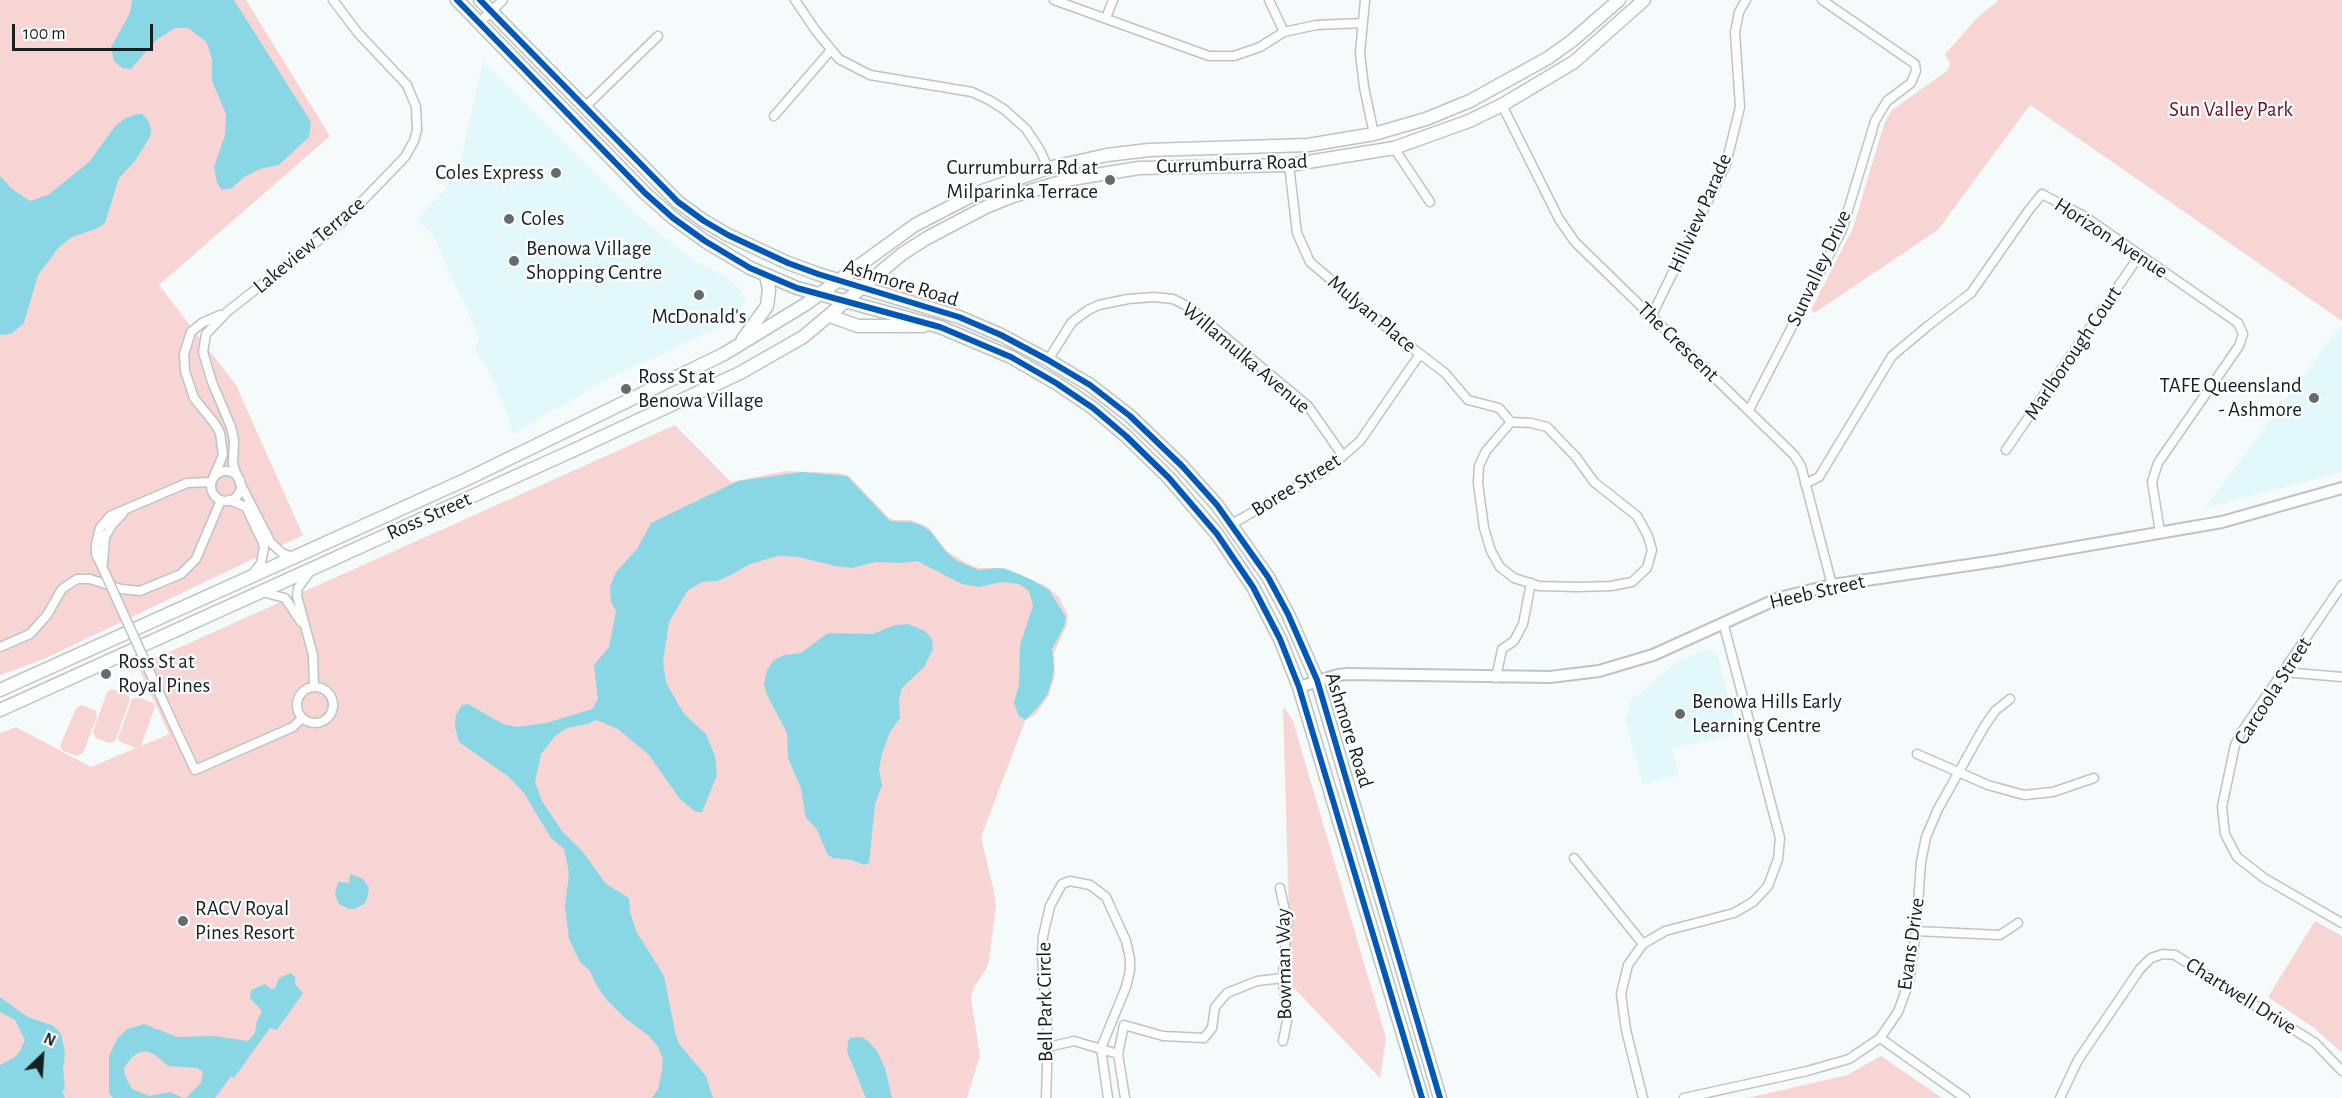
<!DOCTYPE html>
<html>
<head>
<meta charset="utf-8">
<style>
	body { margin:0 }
	#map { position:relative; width:2342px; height:1098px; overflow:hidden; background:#f5fafa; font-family:"Alegreya Sans",sans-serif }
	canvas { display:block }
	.north { position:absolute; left:12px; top:1026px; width:60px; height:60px; -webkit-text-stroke:4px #fff; paint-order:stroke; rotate:25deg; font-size:16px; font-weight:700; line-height:24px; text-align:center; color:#172021 }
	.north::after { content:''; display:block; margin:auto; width:21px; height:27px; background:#172021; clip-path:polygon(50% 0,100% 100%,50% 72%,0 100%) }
	.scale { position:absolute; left:12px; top:24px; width:141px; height:27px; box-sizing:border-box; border:3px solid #172021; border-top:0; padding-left:8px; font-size:18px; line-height:21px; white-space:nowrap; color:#172021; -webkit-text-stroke:4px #fff; paint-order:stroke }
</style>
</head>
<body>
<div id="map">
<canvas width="2342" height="1098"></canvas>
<div class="north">N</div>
<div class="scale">100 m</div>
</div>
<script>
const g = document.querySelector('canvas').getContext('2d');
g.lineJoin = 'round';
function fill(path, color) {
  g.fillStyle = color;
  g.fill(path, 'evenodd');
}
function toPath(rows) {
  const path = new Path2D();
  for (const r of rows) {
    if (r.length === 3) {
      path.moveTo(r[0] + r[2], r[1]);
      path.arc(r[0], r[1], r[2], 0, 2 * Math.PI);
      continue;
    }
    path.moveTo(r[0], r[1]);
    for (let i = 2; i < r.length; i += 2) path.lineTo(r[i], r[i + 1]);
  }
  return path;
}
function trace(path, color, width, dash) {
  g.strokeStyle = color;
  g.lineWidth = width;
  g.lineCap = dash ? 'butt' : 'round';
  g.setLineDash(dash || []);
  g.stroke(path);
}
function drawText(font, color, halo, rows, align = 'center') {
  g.font = font + ' "Alegreya Sans",sans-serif';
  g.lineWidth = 4.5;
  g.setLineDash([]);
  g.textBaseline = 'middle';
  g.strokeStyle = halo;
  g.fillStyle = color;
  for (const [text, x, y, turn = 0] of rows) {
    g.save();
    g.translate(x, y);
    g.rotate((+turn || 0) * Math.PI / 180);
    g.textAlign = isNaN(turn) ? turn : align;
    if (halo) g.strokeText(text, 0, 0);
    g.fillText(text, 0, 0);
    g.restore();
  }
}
fill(toPath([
	[483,61,638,216,694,260,726,277,741,291,745,300,742,309,719,327,602,382,513,434,508,415,488,369,475,352,479,337,433,235,418,219,445,190,461,160],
	[2342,324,2342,472,2205,508],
	[1706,649,1713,651,1718,656,1738,734,1672,748,1679,775,1643,784,1625,719,1629,708,1628,703,1678,661]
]), '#e3f8fb');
fill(toPath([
	[0,0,246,0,330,136,159,285,236,385,303,535,44,659,0,675],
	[1999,0,2342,0,2342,321,2030,105,1938,230,1814,313,1811,310,1853,228,1884,124,1891,111,1948,70,1950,64,1945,54,1979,16],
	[675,425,731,482,785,471,839,473,849,476,889,518,894,520,911,520,928,527,947,551,966,563,979,568,1005,568,1046,586,1059,597,1068,615,1067,625,1054,653,1055,675,1049,695,1036,714,1025,721,981,837,994,891,996,905,989,961,986,969,973,989,971,998,980,1056,967,1098,0,1098,0,733,16,727,91,767,136,748,120,742,118,738,132,699,138,697,153,703,155,707,141,746,169,734,138,666],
	[112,689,129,696,130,700,115,741,109,743,96,738,93,732,107,692],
	[82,705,96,711,97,717,83,753,77,756,63,751,60,746,76,708],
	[1283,706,1293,721,1386,1038,1380,1078,1291,985],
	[2315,921,2342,936,2342,1053,2314,1028,2268,997],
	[1881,1056,1942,1098,1748,1098,1847,1075]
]), '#f8d5d5');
fill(toPath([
	[132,0,234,0,311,122,309,137,279,165,260,169,244,177,232,188,222,190,217,183,214,167,225,135,226,114,212,81,212,60,208,46,205,41,188,28,175,28,155,41,131,69,122,68,114,61,111,47,130,13],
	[136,114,142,114,148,120,151,130,150,137,135,161,119,178,105,223,98,228,72,237,59,247,38,275,24,323,11,334,0,335,0,176,12,189,30,201,48,195,89,162,116,125,126,118],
	[802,472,847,476,890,521,910,522,921,525,931,532,946,552,956,560,978,570,998,568,1009,570,1032,580,1049,590,1066,617,1064,627,1052,649,1054,668,1052,680,1047,695,1039,706,1025,720,1019,716,1014,703,1019,684,1020,645,1033,606,1029,591,1019,584,1002,582,979,587,962,584,917,561,901,563,875,562,852,568,835,566,798,557,778,556,750,564,729,576,717,581,703,582,688,590,669,622,663,662,666,682,678,704,685,715,706,734,715,756,717,775,702,812,696,812,680,799,649,755,618,729,596,720,587,724,567,728,555,736,541,754,535,782,542,801,562,831,583,852,606,884,629,898,630,912,636,931,664,976,676,1036,680,1045,706,1076,713,1098,652,1098,658,1089,662,1070,663,1059,658,1047,649,1036,626,1019,607,1000,597,986,590,971,580,962,569,939,565,906,569,873,564,849,551,838,524,793,509,777,459,742,455,727,456,715,462,705,468,704,503,724,517,727,546,723,592,709,598,699,594,665,609,647,616,611,611,602,610,587,616,572,637,549,651,523,738,481],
	[908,624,925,631,932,639,933,649,924,667,902,688,899,700,900,718,890,732,882,753,879,770,882,785,875,804,869,863,864,865,851,860,833,858,828,855,816,828,807,819,805,813,801,788,788,758,787,733,766,693,764,683,767,670,774,660,784,655,801,653,828,633,872,634,895,625],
	[350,874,363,879,369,888,367,899,364,904,354,909,349,909,339,904,335,894,338,882,349,883],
	[291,973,295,977,295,984,303,993,277,1030,270,1028,234,1078,231,1076,215,1098,186,1098,201,1083,203,1072,197,1068,168,1066,155,1055,147,1051,138,1053,132,1057,124,1068,125,1076,132,1089,149,1096,170,1092,183,1098,113,1098,109,1093,109,1056,117,1039,127,1029,144,1024,177,1037,214,1036,248,1041,255,1033,257,1021,262,1011,250,998,251,990,265,984,271,989,275,988,279,978],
	[0,997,28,1017,54,1026,61,1034,65,1053,63,1069,65,1089,62,1092,65,1098,0,1098,0,1065,15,1057,20,1051,25,1040,15,1020,0,1012],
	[856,1037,861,1037,867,1040,877,1051,885,1068,892,1098,866,1098,847,1051,848,1041,850,1038]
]), '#89d7e4');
const street = toPath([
	[795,0,816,31,839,59,870,75,972,92,989,100,1005,110,1026,129,1040,150,1048,168],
	[1054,0,1209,56,1234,56,1260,47,1284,32,1316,25,1363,23],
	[1269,0,1284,32],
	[1365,0,1360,53,1364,87,1374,134],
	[1106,18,1113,0],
	[479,23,503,0],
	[1502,105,1559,219,1575,242,1794,455,1801,466,1832,585],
	[585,107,658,36],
	[774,116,831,50],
	[1394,148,1430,202],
	[1289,165,1297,233,1310,262,1398,337,1445,373,1468,400,1499,408,1511,422,1531,423,1547,427,1576,457,1594,482,1637,516,1648,536,1652,550,1647,568,1632,582,1611,586,1578,587,1539,586,1514,578,1500,567,1491,551,1484,528,1478,483,1479,466,1486,451,1511,422],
	[1651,317,1726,164,1740,107,1735,32,1739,12,1746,0],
	[1048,360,1072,322,1088,310,1099,305,1128,299,1154,297,1173,299,1189,307,1308,406,1343,456],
	[1749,410,1842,230,1875,121,1887,101,1911,83,1916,71,1915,64,1822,0],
	[2006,450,2139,256],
	[226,486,15],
	[214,476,223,455,220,433,215,424,194,398,185,371,184,354,191,332,202,323,220,315],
	[238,478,233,464,234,440,231,427,212,382,203,352,206,334,228,311,342,222,405,157,414,141,417,130,416,107,407,85,358,33,333,0],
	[240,483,271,543,282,553,295,558],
	[1805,484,1819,477,1892,356,1929,325,1971,293,2029,210,2042,194,2084,216,2238,323,2243,334,2239,346,2158,463,2152,482,2160,532],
	[229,500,246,507,263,543,264,548,261,563,252,575],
	[1232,524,1323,472,1343,456,1360,441,1420,354],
	[103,563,105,537,112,525,123,513],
	[311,570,298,588,297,596,313,655,314,686],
	[105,573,96,554,96,544,100,528,110,516,187,483,211,482],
	[2342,585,2241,733,2235,745,2222,807,2225,834,2237,857,2264,878,2342,923],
	[262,592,285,598,301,622],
	[0,647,30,634,47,615,62,589,77,579,90,579,121,589,140,591,181,574,196,559,221,500],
	[2283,672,2342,677],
	[1496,678,1502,649,1514,641,1523,624,1531,583],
	[315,705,18],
	[172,721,195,770,293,727,302,718],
	[1917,754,1988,785,2024,795,2053,792,2094,778],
	[1574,858,1643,944],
	[1280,888,1287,920,1283,978,1287,1021,1283,1041],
	[1916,931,2000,935,2018,923],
	[1880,1038,1965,1098],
	[1048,1047,1074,1041,1118,1054],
	[1046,1098,1048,1037,1042,956,1043,936,1050,906,1062,884,1070,881,1090,885,1106,897,1126,941,1130,959,1130,970,1126,987,1101,1048,1108,1098],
	[1125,1098,1118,1054,1124,1025,1163,1036,1204,1038,1212,1028,1215,1007,1227,993,1257,981,1283,978],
	[1643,1098,1626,1030,1621,994,1628,965,1643,944,1665,931,1734,913,1753,902,1768,886,1778,859,1780,838,1723,622],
	[1684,1098,1807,1071,1849,1059,1880,1038,1898,1012,1909,982,1916,931,1921,862,1926,837,1938,809,1984,727,1995,711,2010,699],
	[2060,1098,2078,1060,2140,969,2151,958,2163,954,2175,955,2315,1043,2342,1071]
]);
const secondary = toPath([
	[1299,687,1338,675,1348,674,1550,677,1599,671,1653,655,1779,598,1832,585,1996,561,2222,522,2342,488]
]);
const primary = toPath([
	[457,0,645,193,673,218,705,241,750,268,797,288,940,327,1011,357,1056,383,1093,408,1126,436,1169,478,1217,534,1253,587,1280,639,1299,687,1422,1098],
	[480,0,678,202,704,221,728,235,788,263,818,274,959,317,1001,335,1048,360,1090,385,1130,416,1182,466,1217,505,1268,577,1288,614,1317,680,1440,1098],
	[830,316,858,326,923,326],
	[743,339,767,306,769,290,766,275],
	[0,690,465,480,724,354,806,304,915,225,977,193,1048,168,1107,155,1149,150,1308,145,1374,134,1426,119,1470,101,1548,58,1573,40,1619,0],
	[0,710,574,450,740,373,803,337,902,254,927,238,986,207,1013,196,1071,179,1139,168,1289,165,1394,148,1469,121,1502,105,1574,62,1644,0]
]);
trace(street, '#bdc4c4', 11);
trace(secondary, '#bdc4c4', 14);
trace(primary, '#bdc4c4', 15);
trace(street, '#fefefe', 8);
trace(secondary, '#fefefe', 10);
trace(primary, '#fefefe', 12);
const streetBridge = toPath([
	[105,573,172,721]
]);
trace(streetBridge, '#bdc4c4', 11, []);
trace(streetBridge, '#fefefe', 8);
trace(toPath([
	[457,0,645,193,673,218,705,241,750,268,797,288,940,327,1011,357,1056,383,1093,408,1126,436,1169,478,1217,534,1253,587,1280,639,1299,687,1422,1098],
	[480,0,678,202,704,221,728,235,788,263,818,274,959,317,1001,335,1048,360,1090,385,1130,416,1182,466,1217,505,1268,577,1288,614,1317,680,1440,1098]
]), '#0057b8', 6);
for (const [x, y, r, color] of [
	[556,173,6,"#656c6d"],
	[1110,180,6,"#656c6d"],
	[509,219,6,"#656c6d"],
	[514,261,6,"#656c6d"],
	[699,295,6,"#656c6d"],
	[626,389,6,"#656c6d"],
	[2314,398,6,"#656c6d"],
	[106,674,6,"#656c6d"],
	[1680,714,6,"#656c6d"],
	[183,921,6,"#656c6d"]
]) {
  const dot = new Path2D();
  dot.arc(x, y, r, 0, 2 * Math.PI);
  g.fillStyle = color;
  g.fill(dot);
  trace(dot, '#fff', 2);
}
drawText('21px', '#710c1f', '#fff', [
	["Sun Valley Park",2231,110]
]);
drawText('21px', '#172021', '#fff', [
	["Currumburra Road",1232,164,-2],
	["Hillview Parade",1700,213,-66],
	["Horizon Avenue",2111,238,33],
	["Lakeview Terrace",309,245,-40],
	["Sunvalley Drive",1819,268,-65],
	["Ashmore Road",901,283,17],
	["Mulyan Place",1372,314,40],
	["The Crescent",1678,342,44],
	["Marlborough Court",2073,353,-56],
	["Willamulka Avenue",1246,358,40],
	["Boree Street",1296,485,-32],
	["Ross Street",429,516,-24],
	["Heeb Street",1817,592,-13],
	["Carcoola Street",2273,691,-57],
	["Ashmore Road",1349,730,73],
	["Evans Drive",1911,944,-82],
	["Bowman Way",1284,964,-91],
	["Chartwell Drive",2241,996,32],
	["Bell Park Circle",1045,1002,-91]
]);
drawText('21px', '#172021', '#fff', [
	["Currumburra Rd at",1098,168,"right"],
	["Milparinka Terrace",1098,192,"right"],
	["Coles Express",544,173,"right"],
	["Coles",521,219],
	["Benowa Village",526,249],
	["Shopping Centre",526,273],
	["McDonald's",699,317,"center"],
	["Ross St at",638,377],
	["Benowa Village",638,401],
	["TAFE Queensland",2302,386,"right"],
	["- Ashmore",2302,410,"right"],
	["Ross St at",118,662],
	["Royal Pines",118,686],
	["Benowa Hills Early",1692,702],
	["Learning Centre",1692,726],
	["RACV Royal",195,909],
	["Pines Resort",195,933]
], 'left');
</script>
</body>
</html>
